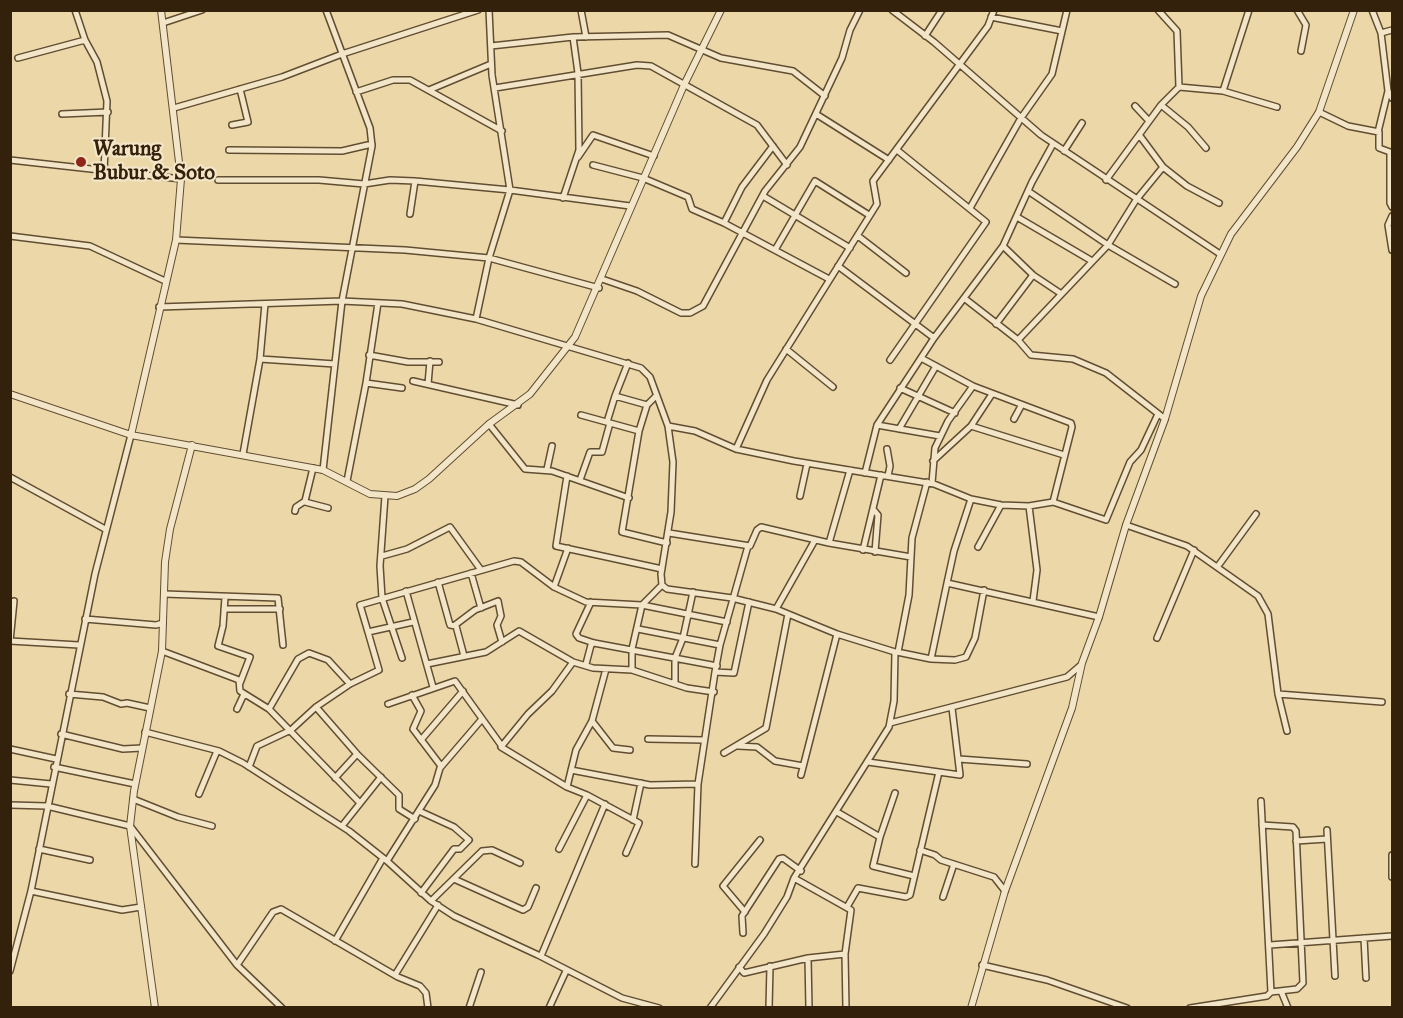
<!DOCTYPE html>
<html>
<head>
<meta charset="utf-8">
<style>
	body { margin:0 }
	#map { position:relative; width:1403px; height:1018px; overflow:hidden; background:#ecd7a9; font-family:"IM FELL Great Primer",serif }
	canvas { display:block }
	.frame { position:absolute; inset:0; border:12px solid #33210b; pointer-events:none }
</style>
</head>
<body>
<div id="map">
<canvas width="1403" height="1018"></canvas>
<div class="frame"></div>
</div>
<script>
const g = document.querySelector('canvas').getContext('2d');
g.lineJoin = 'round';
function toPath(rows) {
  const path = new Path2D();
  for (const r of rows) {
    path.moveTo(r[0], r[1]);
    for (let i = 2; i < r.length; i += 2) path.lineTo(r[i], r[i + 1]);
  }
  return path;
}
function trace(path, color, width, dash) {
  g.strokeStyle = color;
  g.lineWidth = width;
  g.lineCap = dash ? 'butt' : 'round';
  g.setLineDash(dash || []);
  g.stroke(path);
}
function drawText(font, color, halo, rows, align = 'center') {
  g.font = font + ' "IM FELL Great Primer",serif';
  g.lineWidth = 4.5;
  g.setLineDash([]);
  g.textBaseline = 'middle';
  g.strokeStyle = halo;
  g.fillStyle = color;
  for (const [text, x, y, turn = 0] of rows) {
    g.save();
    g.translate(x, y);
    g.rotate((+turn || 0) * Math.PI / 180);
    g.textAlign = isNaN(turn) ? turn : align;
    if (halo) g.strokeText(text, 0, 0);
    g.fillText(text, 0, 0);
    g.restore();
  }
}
const minor = toPath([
	[75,10,85,40,97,62,107,101,104,172],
	[581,10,586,37],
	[892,10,934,42,1041,135,1220,254],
	[1158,10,1177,31,1179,87],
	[1297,10,1306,25,1301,51],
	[1372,10,1381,33,1388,91,1392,98],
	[991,17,1062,31],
	[163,23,202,10],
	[1381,33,1392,30],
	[925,36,942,10],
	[491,46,573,37,668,35,721,58,793,71,825,96],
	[18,58,85,40],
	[495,88,637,65,651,66,757,125,787,165],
	[429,90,491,64],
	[1223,91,1249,10],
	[356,92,393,80,410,80,502,131],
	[1161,105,1188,127,1206,148],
	[1135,106,1149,121],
	[174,108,282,77,342,54,478,10],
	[1319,112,1348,126,1379,132,1379,148,1390,152,1390,203,1392,207],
	[62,114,108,112],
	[816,114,889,160],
	[232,125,248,122,240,89],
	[1378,132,1388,91],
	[1140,136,1163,167,1187,186,1219,203],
	[229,150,342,151,372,144],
	[1064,151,1082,123],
	[578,157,593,135,654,156],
	[10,160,181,179],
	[593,165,643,178,688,197,692,209,724,223,829,279],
	[218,180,319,180,364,184,390,180,415,181,510,190,630,206],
	[1106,180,1161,105,1179,87,1223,91,1277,107],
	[1028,191,1108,245,1175,284],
	[763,196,850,248],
	[563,198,579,150,578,73,573,37],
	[970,208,1021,118,1052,74,1067,10],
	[410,214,415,181],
	[1392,216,1388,225,1392,250],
	[1017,217,1092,261],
	[724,223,742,187,773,146],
	[10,236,90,246,165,281],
	[858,236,906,273],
	[176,240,405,250,489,258,599,288],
	[1003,246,1033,275,1060,293],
	[775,250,815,181,869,215],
	[838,266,934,338],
	[602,279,637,291,681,313,690,313,703,306,765,191,800,147,842,58,850,30,860,10],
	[964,298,1018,340,1031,355,1073,359,1106,373,1165,419],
	[159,307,342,301,402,304,476,319,641,368,650,377,668,426,673,462,671,512,661,574,662,585,667,589,732,598,776,609,837,634,895,652,894,701,889,727,794,878,787,897,764,934,710,1008],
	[476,319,489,258,510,190,492,75,489,10],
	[996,324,1033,275],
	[1018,340,1108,245,1136,200,1163,167],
	[786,349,833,387],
	[369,355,408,362,439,362],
	[921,358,973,386,1071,423,1072,427,1053,502],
	[260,359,335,364],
	[890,360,986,222,897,150],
	[628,363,615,396,647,405],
	[413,381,518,405],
	[366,383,402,388],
	[428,384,430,361],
	[900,388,955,413],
	[656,396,647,405,639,431,622,532,667,543],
	[581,415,639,431],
	[1014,419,1021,406],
	[607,422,615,396],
	[489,424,525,469,552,471,629,498],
	[877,425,940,436],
	[668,426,695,431,736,449,794,461,934,484,971,499,1001,505,1029,506],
	[971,426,992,394],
	[899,429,936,366],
	[736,449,767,380,877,204,873,181,988,26,994,10],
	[887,449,890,466,888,476],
	[243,454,260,359,265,304],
	[933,461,971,426,1064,455],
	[547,469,552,446],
	[323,470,342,301,372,146,370,128,326,10],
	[865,473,877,425,934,338,1003,246,1032,182,1053,144],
	[567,476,556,546,662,569],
	[10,477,105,529],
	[580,480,590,452,602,452,610,423],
	[347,481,366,383,378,303],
	[932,483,935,448,948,421,973,386],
	[385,496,380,566,382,598,402,658],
	[800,496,807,464],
	[305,502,328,508],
	[873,509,878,515,875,552],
	[295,511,296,507,305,501,313,468],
	[1126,525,1187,546,1258,596,1268,614,1278,694,1287,731],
	[669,533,750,546,757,530,761,527,829,543,911,557],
	[829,543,850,470],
	[978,547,1001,505],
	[863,550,881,475],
	[382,556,407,549,450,527,481,570],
	[1218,566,1256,514],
	[471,573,481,608],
	[438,582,450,625,456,626,464,656],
	[947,583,954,551,971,499],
	[554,587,568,548],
	[406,591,433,687],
	[164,594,278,598,283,645],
	[225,597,223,626,218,646,250,657,240,683],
	[14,601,10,641,79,645],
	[1033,601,1037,570,1029,506,1053,502,1106,520,1130,462,1141,450,1158,414],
	[591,602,576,634,579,638,594,643,717,666],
	[224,609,280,609],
	[776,609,815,540],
	[85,619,156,625,163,623],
	[413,622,368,632,360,605,514,561,521,562,554,587,586,602,642,605,727,622],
	[455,625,475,610,498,601,501,616,497,625,502,642],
	[638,629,720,645],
	[1157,638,1194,550],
	[162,651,239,680,240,691,269,709,360,803],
	[897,652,931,659,955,660,966,657,975,638,984,590],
	[898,652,909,595,912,538,927,482],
	[931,659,947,583,1099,617],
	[573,662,552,691,528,714,501,747,567,787,587,795,639,823,626,853],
	[427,664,486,652,519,631,573,662,593,668,632,670,687,688,714,692],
	[586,664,591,645,594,643],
	[632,670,632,649,642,605,662,585],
	[715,672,734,673,749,602],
	[675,684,675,658,683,638,693,592],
	[69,694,103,697,121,704,127,703,150,708],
	[1278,694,1382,702],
	[412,695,421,711,413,729,441,766],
	[388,704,455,681,501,745],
	[316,707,357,754,399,795,399,809,415,819],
	[237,709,244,694],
	[269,709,298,659,309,653,328,660,350,684],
	[592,721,613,748,630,750],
	[890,723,1067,677,1081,665],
	[145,732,219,751,243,763,349,831,387,861,431,901,454,916,538,955,622,998,659,1008],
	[61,734,123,749,142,748],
	[648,739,704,740],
	[421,740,463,691],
	[738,746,757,747,775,761,803,766],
	[10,749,56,759],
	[724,753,766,728,788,614],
	[959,759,1027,764],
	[868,762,960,775,952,708],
	[54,767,135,784],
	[249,767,257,746,291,730,316,707,350,684,379,670,368,632],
	[571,770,650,785,698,784],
	[801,775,837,634],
	[335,778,357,754],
	[10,780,51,784],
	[567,787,576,750,592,721,606,669],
	[199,794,217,751],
	[133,799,178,817,212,826],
	[10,805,47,806,130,826,237,965,282,1008],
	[419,811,454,827,469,840,460,849,454,849,421,893],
	[837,812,880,837,873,866,914,876],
	[633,820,641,783],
	[1262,825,1293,827,1296,831,1303,983,1297,989,1271,992],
	[342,826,381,777],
	[1327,830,1335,976],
	[880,837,895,793],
	[1296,841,1327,839],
	[39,849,90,860],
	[559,849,587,795],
	[920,850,935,855,941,860,994,877,1005,891],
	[1392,855,1392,877],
	[387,861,435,785,440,768,482,719],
	[695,864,698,784,715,672,720,645,748,546],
	[454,879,523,910,528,907,536,888],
	[31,891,122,910,141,907],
	[943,897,954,864],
	[431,901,482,851,492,850,520,863],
	[847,907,858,888,906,897,910,895,939,772],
	[745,912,723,886,760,840],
	[743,933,742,916,779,859,783,858,801,871],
	[1364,938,1366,978],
	[335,941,383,858],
	[1270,945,1392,936],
	[845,954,846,1008],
	[541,956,605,804],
	[808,958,809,1008],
	[237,965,273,912,281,909,398,977,420,986,426,993,428,1008],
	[982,965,1047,980,1127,1008],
	[739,967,744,973,808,958,845,954,851,910,794,878],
	[10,971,31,891,95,574,131,435],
	[395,975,438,905],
	[1281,991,1288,1008],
	[469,1008,481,972],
	[549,1008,566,971],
	[769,1008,770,966],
	[1190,1008,1267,996,1271,992,1261,801]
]);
const tertiary = toPath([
	[10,394,131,435,323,470,370,494,397,496,415,489,429,479,489,424,530,394,575,337,684,85,721,10],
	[131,435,176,240,181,179,161,10],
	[155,1008,130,826,134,791,162,651,165,562,170,529,192,445],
	[971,1008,1005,891,1072,708,1082,663,1099,617,1126,525,1165,419,1201,296,1231,234,1297,147,1319,112,1354,10]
]);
trace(minor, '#614e32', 8);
trace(tertiary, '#614e32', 8);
trace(minor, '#f3e5c7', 5);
trace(tertiary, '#f3e5c7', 6);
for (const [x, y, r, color] of [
	[81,162,6,"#8f2418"]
]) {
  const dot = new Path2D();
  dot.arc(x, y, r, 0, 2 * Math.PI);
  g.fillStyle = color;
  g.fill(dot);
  trace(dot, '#f3e5c7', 2);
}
drawText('bold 21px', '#33210b', '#f3e5c7', [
	["Warung",93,150],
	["Bubur & Soto",93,174]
], 'left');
</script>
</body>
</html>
